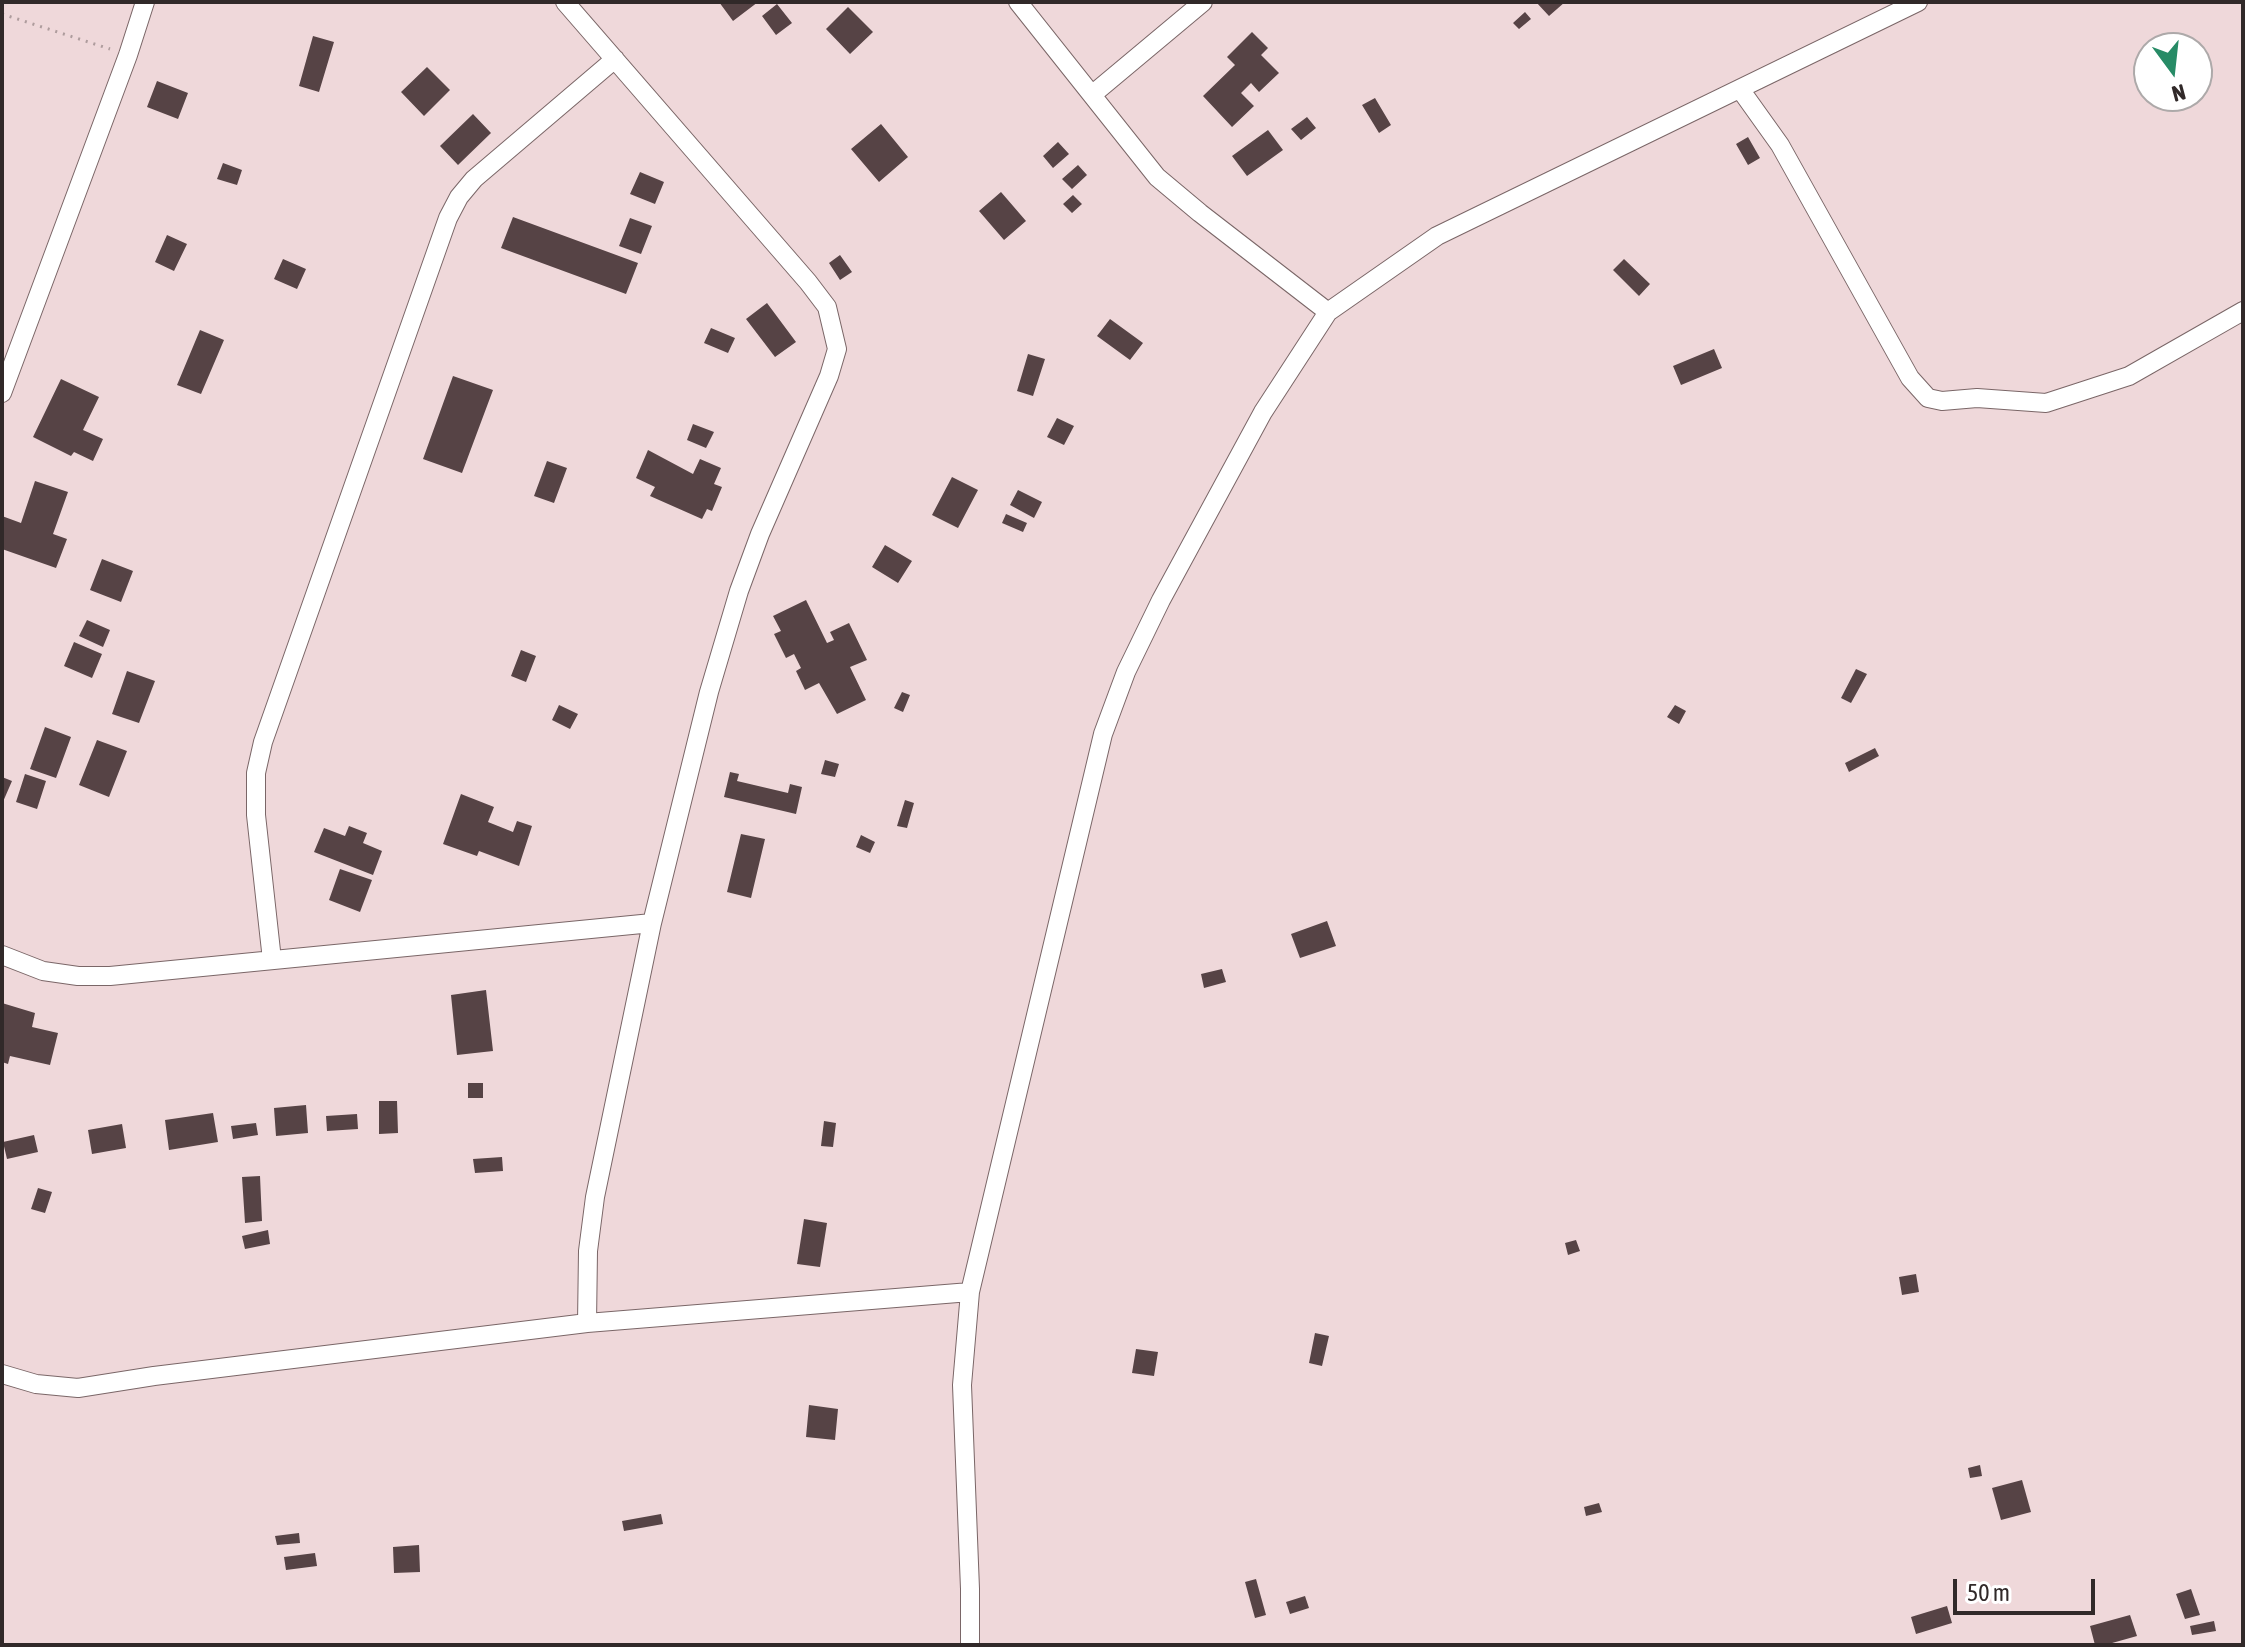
<!DOCTYPE html>
<html>
<head>
<meta charset="utf-8">
<style>
	body { margin:0 }
	#map { position:relative; width:2245px; height:1647px; overflow:hidden; background:#efd8da; font-family:"Asap Condensed",sans-serif }
	canvas { display:block }
	.frame { position:absolute; inset:0; border:4px solid #312929; pointer-events:none }
	.north { position:absolute; left:2133px; top:32px; width:80px; height:80px; box-sizing:border-box; background:#fff; border:2px solid #ada9a9; border-radius:50%; rotate:165deg; font-size:22px; font-weight:700; line-height:32px; text-align:center; color:#312929 }
	.north::after { content:''; display:block; margin:auto; width:28px; height:36px; background:#278b66; clip-path:polygon(50% 0,100% 100%,50% 72%,0 100%) }
	.scale { position:absolute; left:1953px; top:1579px; width:142px; height:36px; box-sizing:border-box; border:4px solid #312929; border-top:0; padding-left:10px; font-size:24px; line-height:28px; white-space:nowrap; color:#312929; -webkit-text-stroke:6px #fff; paint-order:stroke }
</style>
</head>
<body>
<div id="map">
<canvas width="2245" height="1647"></canvas>
<div class="frame"></div>
<div class="north">N</div>
<div class="scale">50 m</div>
</div>
<script>
const g = document.querySelector('canvas').getContext('2d');
g.lineJoin = 'round';
function fill(path, color) {
  g.fillStyle = color;
  g.fill(path, 'evenodd');
}
function toPath(rows) {
  const path = new Path2D();
  for (const r of rows) {
    path.moveTo(r[0], r[1]);
    for (let i = 2; i < r.length; i += 2) path.lineTo(r[i], r[i + 1]);
  }
  return path;
}
function trace(path, color, width, dash) {
  g.strokeStyle = color;
  g.lineWidth = width;
  g.lineCap = dash ? 'butt' : 'round';
  g.setLineDash(dash || []);
  g.stroke(path);
}
fill(toPath([
	[719,2,758,2,733,21],
	[1536,2,1565,2,1549,16],
	[777,4,792,23,776,35,762,16],
	[848,7,873,32,850,54,826,29],
	[1525,12,1531,19,1519,29,1513,23],
	[1252,32,1268,48,1261,55,1279,73,1259,92,1251,83,1241,93,1254,106,1232,127,1203,96,1235,65,1227,57],
	[313,36,334,42,319,92,299,86],
	[427,67,450,90,424,116,401,92],
	[157,81,188,93,178,119,147,107],
	[1375,98,1391,125,1379,133,1362,105],
	[473,114,491,133,458,165,440,146],
	[1307,117,1316,128,1301,140,1291,129],
	[881,124,908,157,879,182,851,149],
	[1268,130,1283,150,1247,176,1232,156],
	[1748,137,1760,158,1748,165,1736,144],
	[1058,142,1069,154,1053,168,1043,156],
	[223,163,242,170,237,185,217,179],
	[1078,165,1087,175,1072,189,1062,179],
	[640,172,664,182,655,204,630,194],
	[1001,192,1026,221,1004,240,979,211],
	[1073,195,1082,204,1072,213,1063,204],
	[513,217,638,263,626,294,501,248],
	[630,218,652,226,641,254,619,246],
	[167,235,187,244,174,271,155,262],
	[840,255,852,272,840,280,829,263],
	[283,259,306,269,297,289,274,279],
	[1624,259,1650,284,1639,296,1613,270],
	[767,303,796,342,775,357,746,319],
	[1110,319,1143,343,1130,360,1097,336],
	[711,328,735,338,728,353,704,343],
	[200,330,224,340,201,394,177,385],
	[1714,349,1722,368,1681,385,1673,366],
	[1028,354,1045,359,1033,396,1017,391],
	[453,376,493,390,462,473,423,459],
	[61,379,99,397,83,430,103,439,93,461,74,452,71,456,33,437],
	[1057,418,1074,426,1064,445,1047,437],
	[693,424,714,432,706,448,687,440],
	[648,450,693,474,700,459,721,468,714,484,722,487,712,511,707,509,702,519,650,496,655,487,636,478],
	[547,461,567,468,554,503,534,496],
	[952,477,978,490,958,528,932,515],
	[35,481,68,492,53,534,67,539,56,568,2,549,2,516,21,523],
	[1018,490,1042,502,1034,518,1010,505],
	[1006,514,1027,523,1023,532,1002,523],
	[885,545,912,561,898,583,872,567],
	[102,559,133,571,121,602,90,590],
	[806,600,827,643,834,640,830,632,849,623,867,660,850,667,866,700,837,714,819,683,805,690,796,671,801,668,794,654,786,658,774,634,781,631,773,616],
	[87,620,110,630,103,647,79,636],
	[74,642,102,654,92,678,64,666],
	[521,650,536,656,526,682,511,676],
	[1856,669,1867,674,1851,703,1841,698],
	[127,671,155,681,139,723,112,714],
	[902,692,910,695,903,712,894,708],
	[559,705,578,714,570,729,552,720],
	[1675,705,1686,711,1679,724,1667,717],
	[45,727,71,737,56,778,30,769],
	[97,740,127,751,109,797,79,785],
	[1875,748,1879,756,1849,772,1845,763],
	[825,760,839,764,835,777,821,774],
	[730,772,739,774,737,781,788,793,790,784,802,787,796,814,724,797],
	[25,774,46,781,37,809,16,802],
	[2,777,12,781,2,804],
	[461,794,494,807,488,822,513,832,517,821,532,826,519,866,479,851,477,856,443,844],
	[905,800,914,803,907,828,897,826],
	[349,826,367,833,363,843,382,851,373,875,314,852,324,828,345,836],
	[741,834,765,839,751,898,727,892],
	[861,835,875,842,870,853,856,847],
	[340,869,372,880,360,912,329,900],
	[1327,921,1336,946,1300,958,1291,934],
	[1222,969,1226,982,1204,988,1201,974],
	[486,990,493,1051,457,1055,451,995],
	[2,1003,35,1013,32,1027,58,1033,50,1065,10,1056,8,1064,2,1062],
	[468,1083,483,1083,483,1098,468,1098],
	[379,1101,397,1101,398,1133,379,1134],
	[306,1105,308,1133,276,1136,274,1108],
	[213,1113,218,1142,169,1150,165,1120],
	[357,1114,358,1129,327,1131,326,1116],
	[824,1121,836,1123,833,1147,821,1146],
	[256,1123,258,1135,233,1139,231,1126],
	[122,1124,126,1148,92,1154,88,1130],
	[34,1135,38,1152,7,1159,3,1142],
	[502,1157,503,1171,475,1173,473,1159],
	[260,1176,262,1221,245,1223,242,1177],
	[38,1188,52,1192,45,1213,31,1209],
	[804,1219,827,1223,820,1267,797,1264],
	[268,1230,270,1244,245,1249,242,1236],
	[1576,1240,1580,1251,1568,1255,1565,1243],
	[1916,1274,1919,1292,1902,1295,1899,1277],
	[1315,1333,1329,1336,1322,1366,1309,1363],
	[1136,1349,1158,1352,1154,1376,1132,1373],
	[809,1405,838,1409,835,1440,806,1437],
	[1980,1465,1982,1476,1970,1478,1968,1468],
	[2022,1480,2031,1512,2001,1520,1992,1488],
	[1599,1503,1602,1512,1586,1516,1584,1507],
	[661,1514,663,1524,624,1531,622,1521],
	[299,1533,300,1543,277,1545,275,1536],
	[419,1545,420,1572,394,1573,393,1547],
	[315,1553,317,1566,286,1570,284,1557],
	[1256,1579,1266,1615,1255,1618,1245,1582],
	[2191,1589,2200,1615,2185,1619,2176,1594],
	[1305,1596,1309,1608,1290,1614,1286,1602],
	[1947,1606,1952,1623,1916,1634,1911,1617],
	[2130,1615,2137,1636,2105,1645,2095,1645,2090,1626],
	[2214,1621,2216,1631,2192,1635,2190,1626]
]), '#564345');
const street = toPath([
	[1740,89,1780,145,1910,378,1928,398,1942,401,1977,398,2046,403,2129,376,2243,311],
	[1093,94,1203,2],
	[1328,312,1437,236,1918,2],
	[2,393,128,55,145,2],
	[2,955,43,971,78,976,110,976,652,923,709,692,739,591,760,534,829,376,837,349,827,307,808,282,565,2],
	[272,960,256,815,256,773,263,742,448,218,459,197,474,179,615,59],
	[587,1323,588,1251,595,1197,652,923],
	[2,1374,36,1384,78,1388,154,1376,587,1323,970,1292],
	[970,1645,970,1589,962,1385,970,1292,1103,734,1126,672,1161,600,1263,412,1328,312,1200,213,1157,177,1018,2]
]);
trace(street, '#7a6667', 20);
trace(toPath([
	[2,14,110,49]
]), '#ae9c9d', 3, [2, 6]);
trace(street, '#fff', 18);
</script>
</body>
</html>
